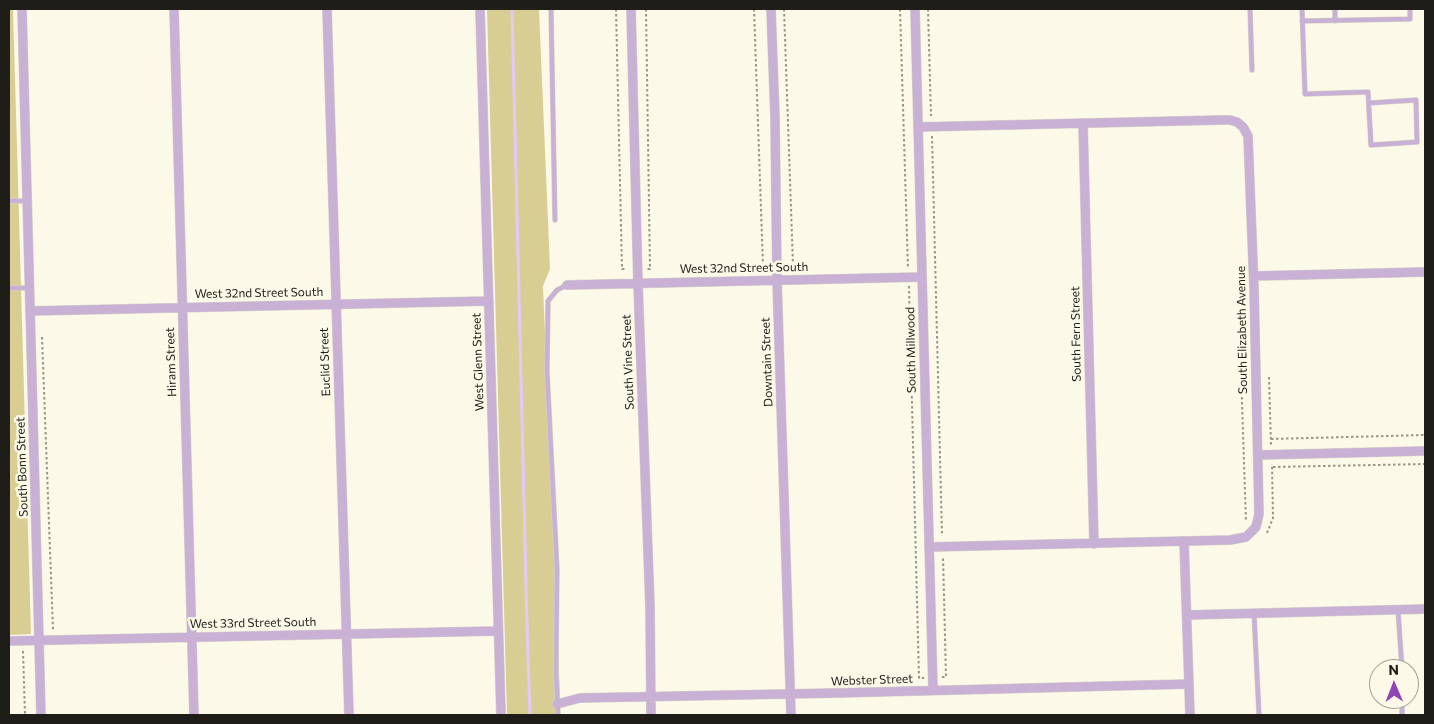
<!DOCTYPE html>
<html>
<head>
<meta charset="utf-8">
<style>
	body { margin:0 }
	#map { position:relative; width:1434px; height:724px; overflow:hidden; background:#fcf9e9; font-family:Commissioner,sans-serif }
	canvas { display:block }
	.frame { position:absolute; inset:0; border:10px solid #1e1d17; pointer-events:none }
	.north { position:absolute; left:1369px; top:659px; width:50px; height:50px; box-sizing:border-box; background:#fcf9e9; border:1px solid #a3a195; border-radius:50%; rotate:359deg; font-size:14px; font-weight:700; line-height:20px; text-align:center; color:#1e1d17 }
	.north::after { content:''; display:block; margin:auto; width:18px; height:22px; background:#9144b4; clip-path:polygon(50% 0,100% 100%,50% 72%,0 100%) }
</style>
</head>
<body>
<div id="map">
<canvas width="1434" height="724"></canvas>
<div class="frame"></div>
<div class="north">N</div>
</div>
<script>
const g = document.querySelector('canvas').getContext('2d');
g.lineJoin = 'round';
function fill(path, color) {
  g.fillStyle = color;
  g.fill(path, 'evenodd');
}
function toPath(rows) {
  const path = new Path2D();
  for (const r of rows) {
    path.moveTo(r[0], r[1]);
    for (let i = 2; i < r.length; i += 2) path.lineTo(r[i], r[i + 1]);
  }
  return path;
}
function trace(path, color, width, dash) {
  g.strokeStyle = color;
  g.lineWidth = width;
  g.lineCap = dash ? 'butt' : 'round';
  g.setLineDash(dash || []);
  g.stroke(path);
}
function drawText(font, color, halo, rows, align = 'center') {
  g.font = font + ' Commissioner,sans-serif';
  g.lineWidth = 5;
  g.setLineDash([]);
  g.textBaseline = 'middle';
  g.strokeStyle = halo;
  g.fillStyle = color;
  for (const [text, x, y, turn = 0] of rows) {
    g.save();
    g.translate(x, y);
    g.rotate((+turn || 0) * Math.PI / 180);
    g.textAlign = isNaN(turn) ? turn : align;
    if (halo) g.strokeText(text, 0, 0);
    g.fillText(text, 0, 0);
    g.restore();
  }
}
fill(toPath([
	[9,9,13,9,31,634,9,635],
	[487,9,539,9,550,269,543,286,560,695,558,715,507,715]
]), '#d8ce93');
trace(toPath([
	[512,9,527,625,530,715]
]), '#e7c7f8', 3);
const lane = toPath([
	[551,9,555,220],
	[1250,9,1252,70],
	[1302,9,1305,94,1368,92,1371,145,1417,142,1416,100,1369,103],
	[1335,9,1335,21],
	[1302,21,1410,19,1410,9],
	[9,201,27,201],
	[9,288,29,288],
	[1398,610,1402,669],
	[1254,613,1259,715],
	[1402,699,1402,715],
	[558,715,556,673,557,569,547,371,548,301,557,290,567,285]
]);
const street = toPath([
	[22,9,41,715],
	[174,9,194,715],
	[327,9,349,715],
	[480,9,501,715],
	[631,9,638,284,650,606,651,715],
	[771,9,775,118,777,280,791,715],
	[915,9,933,690],
	[1083,123,1094,544],
	[918,127,1222,120,1230,120,1237,122,1243,127,1248,136,1254,288,1259,514,1256,527,1246,537,1230,540,929,547],
	[1254,276,1425,272],
	[567,285,922,277],
	[30,311,489,301],
	[1258,455,1425,451],
	[1184,541,1190,715],
	[1187,615,1425,609],
	[9,641,498,631],
	[557,704,580,698,837,693,1189,684]
]);
trace(lane, '#d8d6c7', 5.5);
trace(street, '#d8d6c7', 10);
trace(toPath([
	[616,9,622,269,627,269],
	[646,9,650,269,647,269],
	[754,9,763,266,766,266],
	[784,9,793,265,786,265],
	[900,9,908,269],
	[928,9,931,116],
	[932,136,942,536],
	[909,286,919,678,924,678],
	[42,337,53,630],
	[1241,372,1246,522],
	[1269,377,1271,445],
	[1271,439,1425,435],
	[1273,467,1425,464],
	[1267,533,1273,518,1272,464],
	[23,651,25,715],
	[942,677,946,677,943,556]
]), '#979489', 2, [2.5, 2.5]);
trace(lane, '#c9b1d6', 4.5);
trace(street, '#c9b1d6', 9);
drawText('12px', '#1e1d17', '#fcf9e9', [
	["West 32nd Street South",744,268,-1],
	["West 32nd Street South",259,293,-1],
	["South Elizabeth Avenue",1242,330,-91],
	["South Fern Street",1076,334,-91],
	["South Millwood",911,350,-91],
	["Hiram Street",171,362,-92],
	["Euclid Street",325,362,-92],
	["West Glenn Street",478,362,-92],
	["South Vine Street",628,362,-92],
	["Downtain Street",767,362,-92],
	["South Bonn Street",22,467,-92],
	["West 33rd Street South",253,623,-1],
	["Webster Street",872,680,-2]
]);
</script>
</body>
</html>
